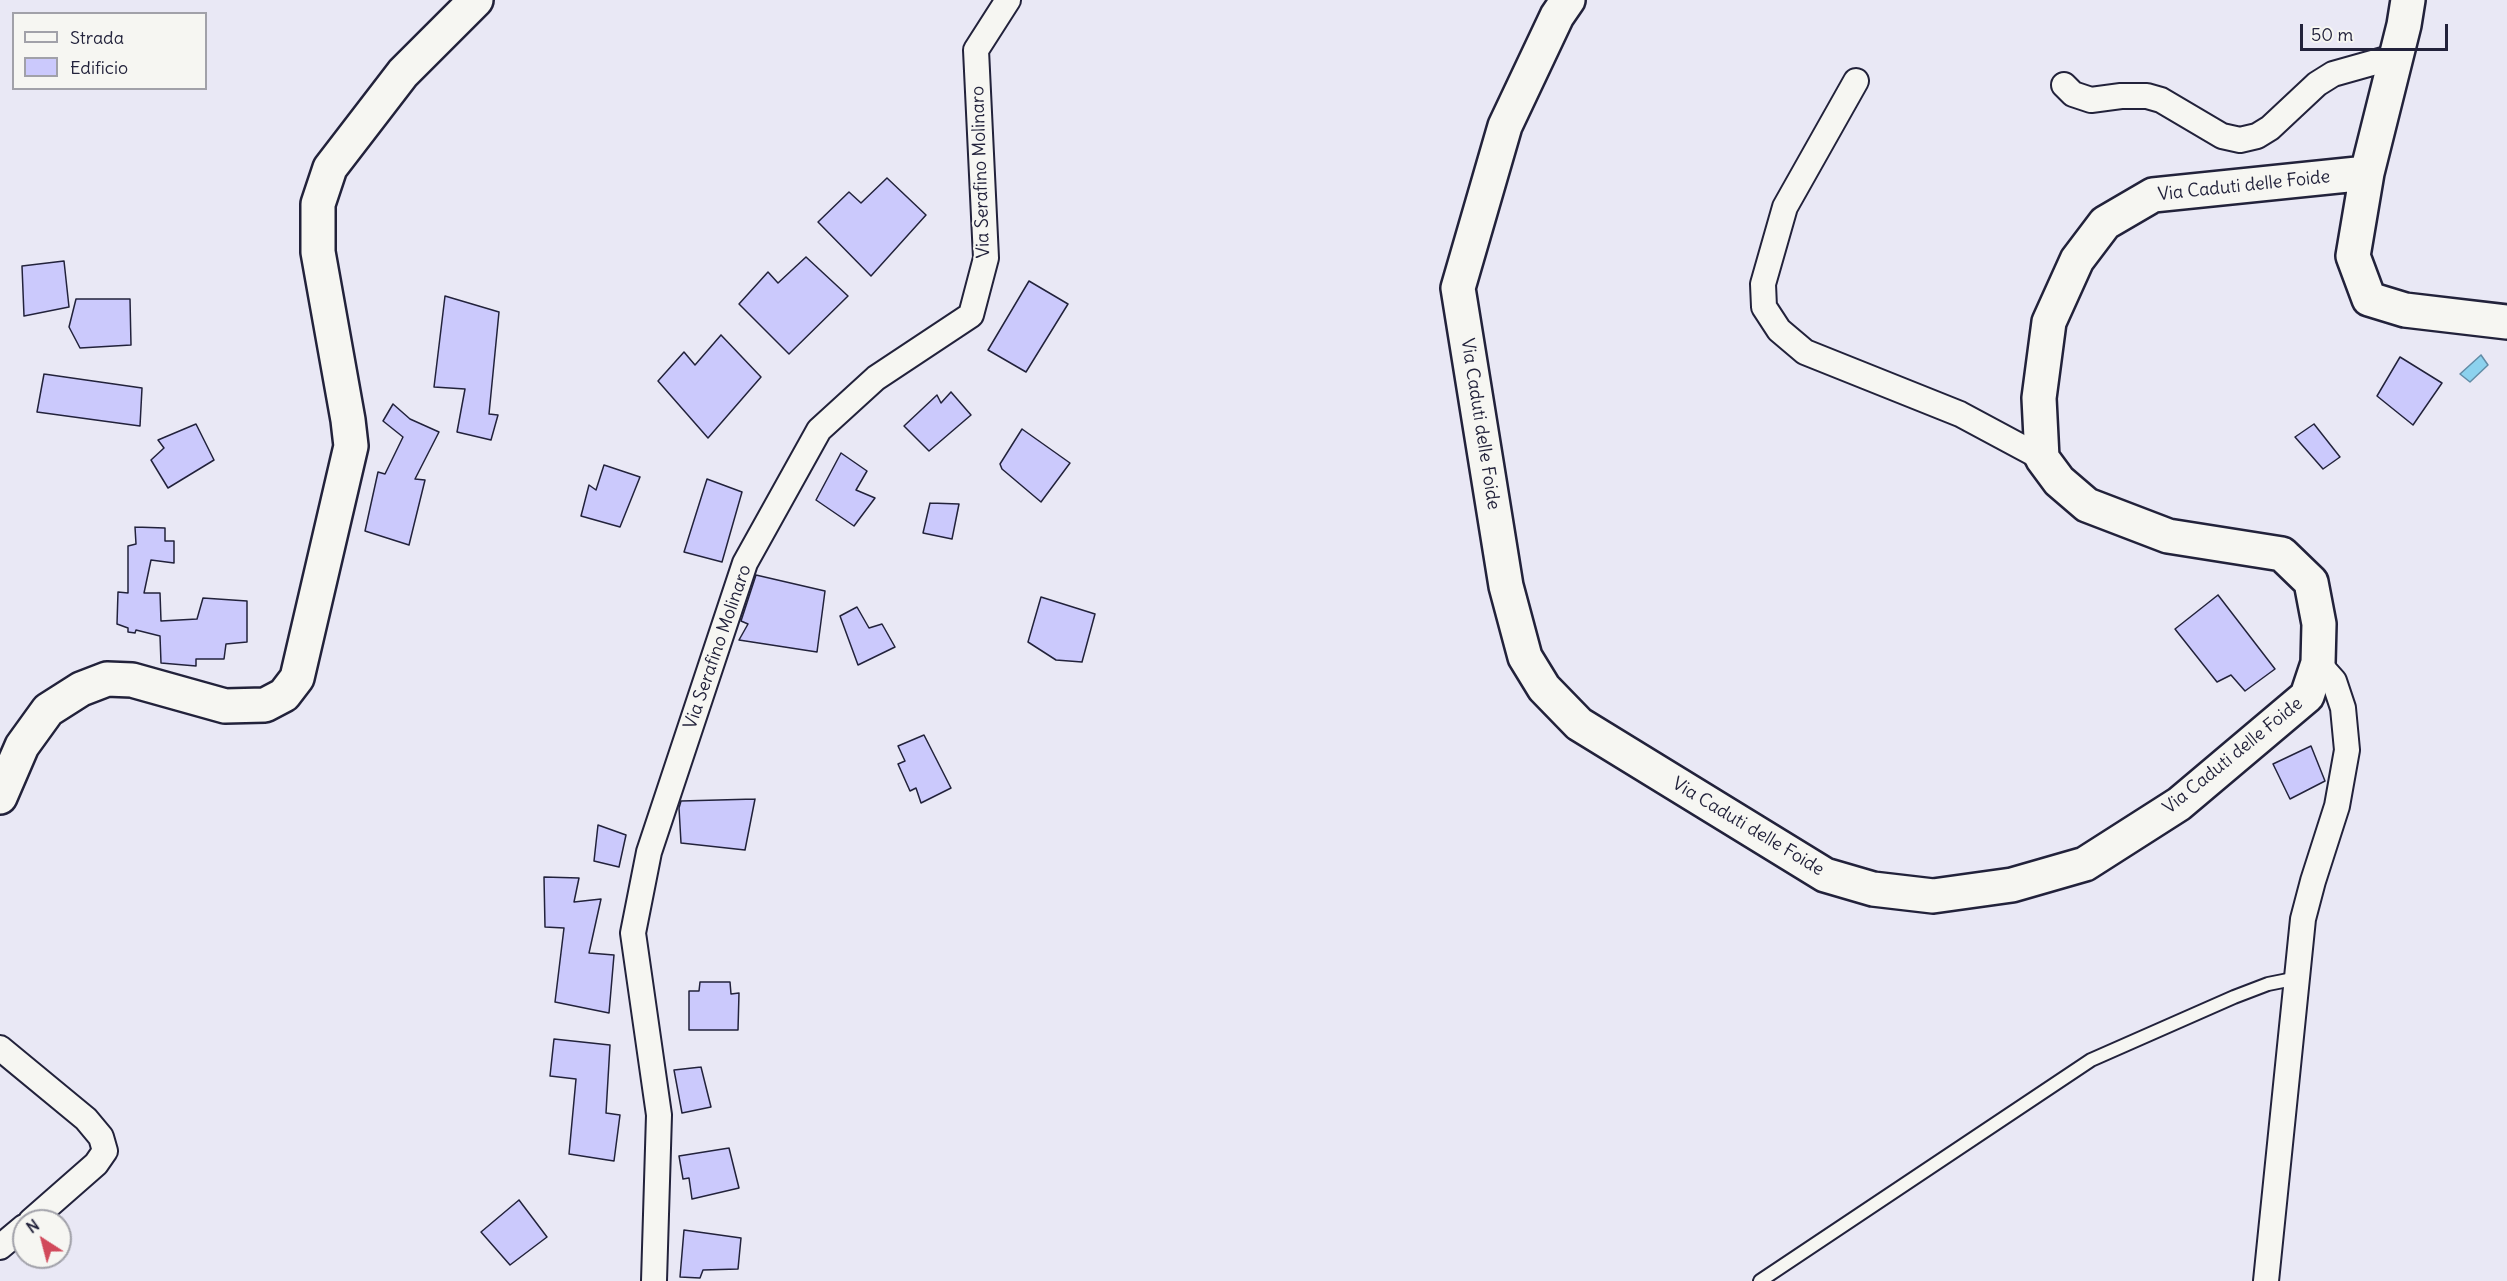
<!DOCTYPE html>
<html>
<head>
<meta charset="utf-8">
<style>
	body { margin:0 }
	#map { position:relative; width:2507px; height:1281px; overflow:hidden; background:#e9e8f5; font-family:Delius,sans-serif }
	canvas { display:block }
	.legend { position:absolute; left:12px; top:12px; width:195px; height:78px; box-sizing:border-box; background:#f6f6f2; border:2px solid #a1a1a9; margin:0; padding:8px 10px; list-style:none; font-size:18px; color:#22223b }
	.legend li { display:flex; align-items:center; gap:12px; height:30px }
	.legend b { width:30px; border:2px solid #a1a1a9 }
	.north { position:absolute; left:12px; top:1209px; width:60px; height:60px; box-sizing:border-box; background:#f6f6f2; border:2px solid #a1a1a9; border-radius:50%; rotate:324deg; font-size:16px; font-weight:700; line-height:24px; text-align:center; color:#22223b }
	.north::after { content:''; display:block; margin:auto; width:21px; height:27px; background:#d1495b; clip-path:polygon(50% 0,100% 100%,50% 72%,0 100%) }
	.scale { position:absolute; left:2300px; top:24px; width:148px; height:27px; box-sizing:border-box; border:3px solid #22223b; border-top:0; padding-left:8px; font-size:18px; line-height:21px; white-space:nowrap; color:#22223b; -webkit-text-stroke:4px #f6f6f2; paint-order:stroke }
</style>
</head>
<body>
<div id="map">
<canvas width="2507" height="1281"></canvas>
<ul class="legend">
<li><b style="height:8px;background:#f6f6f2"></b>Strada</li>
<li><b style="height:16px;background:#cbc9fc"></b>Edificio</li>
</ul>
<div class="north">N</div>
<div class="scale">50 m</div>
</div>
<script>
const g = document.querySelector('canvas').getContext('2d');
g.lineJoin = 'round';
function fill(path, color) {
  g.fillStyle = color;
  g.fill(path, 'evenodd');
}
function toPath(rows) {
  const path = new Path2D();
  for (const r of rows) {
    path.moveTo(r[0], r[1]);
    for (let i = 2; i < r.length; i += 2) path.lineTo(r[i], r[i + 1]);
  }
  return path;
}
function trace(path, color, width, dash) {
  g.strokeStyle = color;
  g.lineWidth = width;
  g.lineCap = dash ? 'butt' : 'round';
  g.setLineDash(dash || []);
  g.stroke(path);
}
function drawText(font, color, halo, rows, align = 'center') {
  g.font = font + ' Delius,sans-serif';
  g.lineWidth = 4.5;
  g.setLineDash([]);
  g.textBaseline = 'middle';
  g.strokeStyle = halo;
  g.fillStyle = color;
  for (const [text, x, y, turn = 0] of rows) {
    g.save();
    g.translate(x, y);
    g.rotate((+turn || 0) * Math.PI / 180);
    g.textAlign = isNaN(turn) ? turn : align;
    if (halo) g.strokeText(text, 0, 0);
    g.fillText(text, 0, 0);
    g.restore();
  }
}
const water = toPath([
	[2481,355,2488,365,2470,382,2460,374,2481,355]
]);
fill(water, '#8cd2ee');
trace(water, '#628ca6', 1.5);
const building = toPath([
	[887,178,926,215,871,276,818,222,849,192,861,203,887,178],
	[806,257,848,296,789,354,739,304,768,272,778,283,806,257],
	[64,261,69,307,24,316,22,266,64,261],
	[1029,281,1068,304,1026,372,988,350,1029,281],
	[445,296,499,312,489,414,498,415,491,440,457,432,465,389,434,387,445,296],
	[76,299,130,299,131,345,80,348,69,327,76,299],
	[721,335,761,377,708,438,658,381,684,352,695,365,721,335],
	[2400,357,2442,383,2413,425,2377,396,2400,357],
	[44,374,142,388,140,426,37,412,44,374],
	[951,392,971,415,929,451,904,426,937,395,941,403,951,392],
	[393,404,410,419,439,432,415,479,425,480,409,545,365,531,378,472,385,474,403,437,383,421,393,404],
	[196,424,214,460,168,488,151,460,164,448,158,440,196,424],
	[2314,424,2340,457,2323,469,2295,437,2314,424],
	[1022,429,1070,463,1041,502,1002,469,1000,464,1022,429],
	[841,453,867,471,856,490,875,498,854,526,816,500,841,453],
	[604,465,640,477,620,527,581,516,589,485,596,490,604,465],
	[707,479,742,492,722,562,684,552,707,479],
	[930,503,959,504,952,539,923,533,930,503],
	[135,527,165,528,165,541,174,541,174,563,151,560,144,593,160,593,161,621,197,619,203,598,247,601,247,642,226,644,224,659,196,659,196,666,161,663,160,636,136,630,135,633,128,632,128,628,117,624,118,592,128,593,128,546,136,544,135,527],
	[756,575,825,591,817,652,739,640,748,624,741,621,756,575],
	[2218,595,2275,669,2245,691,2231,675,2217,682,2175,629,2218,595],
	[1041,597,1095,614,1082,662,1056,660,1028,642,1041,597],
	[857,607,869,628,882,624,895,647,858,665,840,616,857,607],
	[924,735,951,788,921,803,916,788,910,791,898,764,905,761,898,746,924,735],
	[2311,746,2325,781,2290,799,2273,764,2311,746],
	[755,799,745,850,681,843,679,808,681,801,755,799],
	[598,825,626,835,619,867,594,861,598,825],
	[544,877,579,878,574,902,601,899,589,953,614,955,609,1013,555,1002,564,928,545,927,544,877],
	[700,982,730,982,731,994,739,993,738,1030,689,1030,689,991,699,991,700,982],
	[554,1039,610,1045,606,1113,620,1115,614,1161,569,1154,576,1079,550,1076,554,1039],
	[701,1067,711,1107,682,1113,674,1070,701,1067],
	[729,1148,739,1188,692,1199,689,1178,683,1179,679,1156,729,1148],
	[519,1200,547,1237,510,1265,481,1232,519,1200],
	[684,1230,741,1238,738,1269,703,1270,700,1278,680,1277,684,1230]
]);
fill(building, '#cbc9fc');
trace(building, '#22223b', 1.5);
const lane = toPath([
	[1760,1281,2091,1060,2234,997,2268,984,2298,978]
]);
const street = toPath([
	[1856,81,1785,207,1763,284,1764,307,1779,330,1805,352,1960,414,2042,458],
	[2064,85,2073,94,2091,100,2121,96,2147,96,2161,100,2222,136,2240,140,2257,136,2270,128,2317,84,2333,74,2397,56],
	[0,1048,86,1119,101,1137,105,1151,96,1164,31,1221],
	[0,1247,24,1227],
	[654,1281,659,1115,633,933,649,852,745,563,819,430,876,378,971,315,986,258,976,50,1008,0],
	[2266,1281,2303,919,2313,881,2337,806,2347,750,2343,708,2334,681,2318,663]
]);
const secondary = toPath([
	[1568,0,1557,16,1505,126,1458,288,1506,586,1525,657,1544,688,1579,724,1825,875,1873,889,1933,896,2012,885,2085,864,2179,804,2307,696,2318,663,2319,624,2311,582,2282,554,2168,536,2087,505,2059,481,2042,458,2039,398,2049,322,2077,260,2105,223,2153,195,2367,173],
	[2408,0,2404,25,2367,173,2353,256,2369,299,2405,310,2507,322],
	[0,797,22,746,48,710,81,689,107,679,132,680,225,706,265,705,284,695,297,678,351,446,348,420,318,252,318,204,330,168,403,73,476,0]
]);
trace(lane, '#22223b', 16);
trace(street, '#22223b', 28);
trace(secondary, '#22223b', 38);
trace(lane, '#f6f6f2', 12);
trace(street, '#f6f6f2', 24);
trace(secondary, '#f6f6f2', 33);
drawText('18px', '#22223b', '#f6f6f2', [
	["Via Serafino Molinaro",981,172,-92],
	["Via Caduti delle Foide",2244,186,-6],
	["Via Caduti delle Foide",1480,424,81],
	["Via Serafino Molinaro",718,647,-71],
	["Via Caduti delle Foide",2233,756,-39],
	["Via Caduti delle Foide",1748,827,31]
]);
</script>
</body>
</html>
